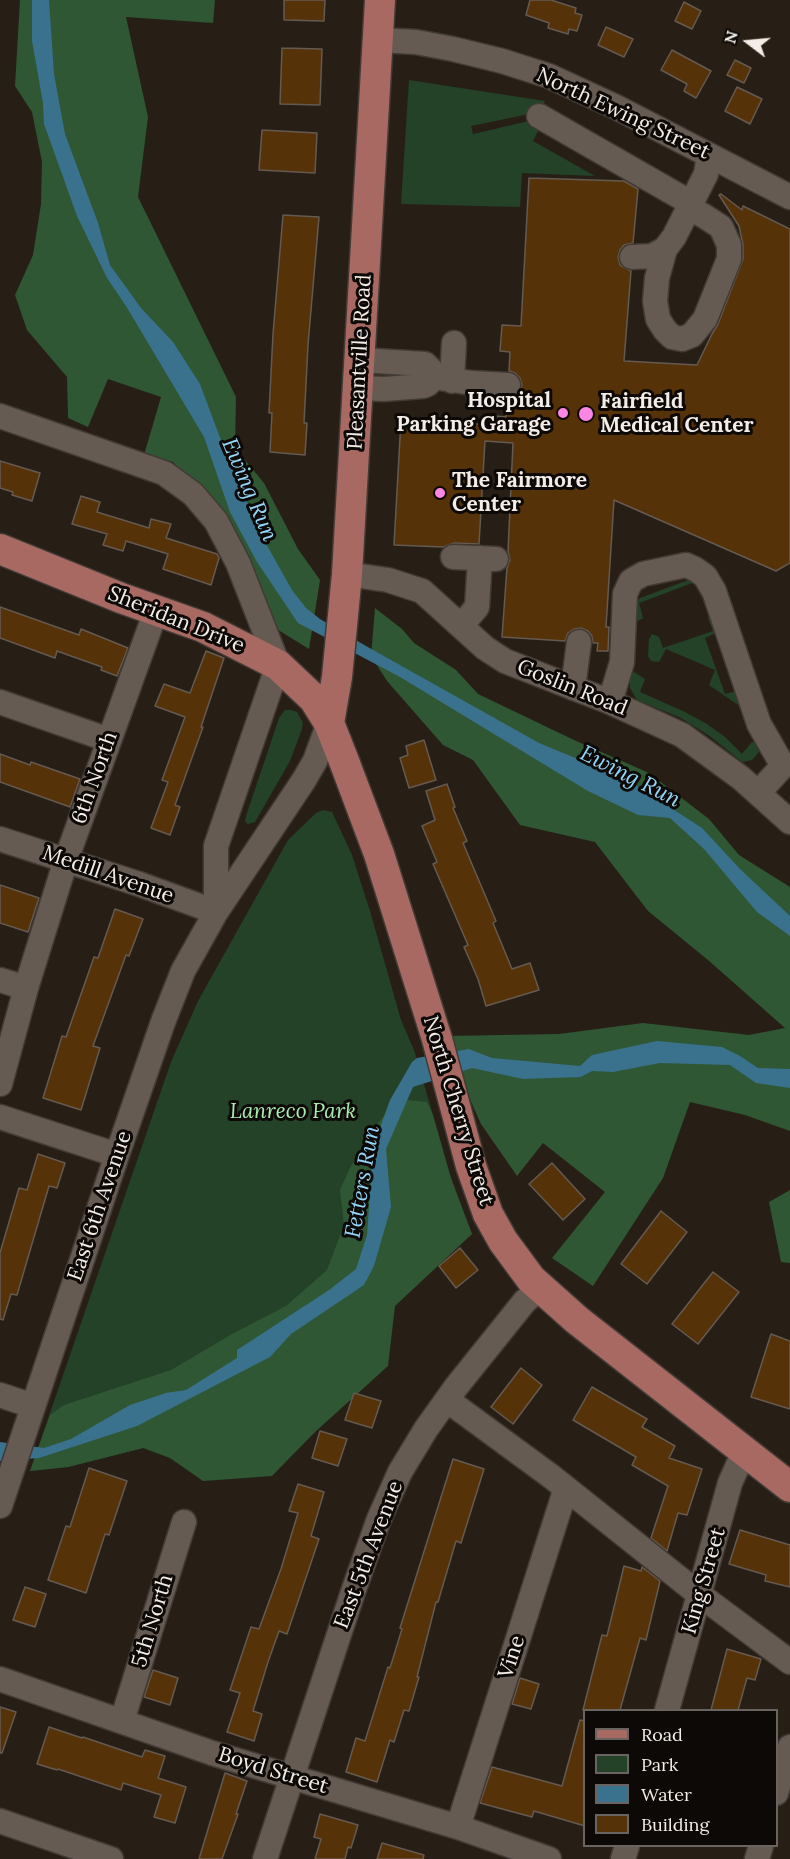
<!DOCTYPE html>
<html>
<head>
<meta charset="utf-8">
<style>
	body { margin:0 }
	#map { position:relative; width:790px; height:1859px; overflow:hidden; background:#271f16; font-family:Lora,serif }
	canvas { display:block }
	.legend { position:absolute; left:583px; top:1709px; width:195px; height:138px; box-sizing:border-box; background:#0d0906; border:2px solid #696460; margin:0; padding:8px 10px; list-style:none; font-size:18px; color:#f3ece7 }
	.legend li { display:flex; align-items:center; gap:12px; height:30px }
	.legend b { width:30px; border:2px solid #696460 }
	.north { position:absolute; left:718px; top:12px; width:60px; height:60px; -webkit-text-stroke:4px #0d0906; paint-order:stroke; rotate:286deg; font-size:16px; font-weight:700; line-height:24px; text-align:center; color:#f3ece7 }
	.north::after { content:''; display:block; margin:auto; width:21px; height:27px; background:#f3ece7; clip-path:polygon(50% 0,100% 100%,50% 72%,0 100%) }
</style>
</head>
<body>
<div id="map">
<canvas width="790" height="1859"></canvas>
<ul class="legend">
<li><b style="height:8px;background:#a76962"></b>Road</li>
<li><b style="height:16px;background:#234228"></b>Park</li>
<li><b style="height:16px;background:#3a728e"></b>Water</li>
<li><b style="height:16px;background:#563208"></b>Building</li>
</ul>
<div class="north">N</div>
</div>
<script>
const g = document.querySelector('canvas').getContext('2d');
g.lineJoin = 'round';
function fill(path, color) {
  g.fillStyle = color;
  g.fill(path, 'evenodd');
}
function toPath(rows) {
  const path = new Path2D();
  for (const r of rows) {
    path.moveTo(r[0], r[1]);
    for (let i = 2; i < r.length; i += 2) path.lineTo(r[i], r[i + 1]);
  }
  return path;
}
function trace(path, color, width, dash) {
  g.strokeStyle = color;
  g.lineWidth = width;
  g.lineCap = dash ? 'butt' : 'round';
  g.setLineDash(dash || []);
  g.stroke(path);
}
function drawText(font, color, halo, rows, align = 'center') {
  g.font = font + ' Lora,serif';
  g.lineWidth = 6;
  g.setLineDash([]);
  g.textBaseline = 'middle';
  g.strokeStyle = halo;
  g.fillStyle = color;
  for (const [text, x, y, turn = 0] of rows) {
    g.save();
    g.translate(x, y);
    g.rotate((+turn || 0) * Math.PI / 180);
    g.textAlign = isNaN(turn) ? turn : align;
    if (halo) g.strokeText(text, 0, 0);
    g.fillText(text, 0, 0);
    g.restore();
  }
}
fill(toPath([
	[409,80,545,101,543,106,534,113,471,126,473,134,529,121,539,129,533,141,595,176,522,173,520,207,401,204],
	[691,579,697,581,705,598,701,597,695,582,639,603,643,618,638,621,635,620,636,603,640,598],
	[711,613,718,632,705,638,725,694,740,690,741,707,709,685,715,670,666,649,659,662,651,661,648,656,649,639,652,634,659,637,663,648,713,631,708,618],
	[634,672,645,679,640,692,685,712,707,724,725,737,742,754,752,742,757,742,759,752,752,760,742,762,711,737,681,718,637,700,630,688,630,675],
	[285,710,291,710,297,712,303,723,302,729,290,761,255,822,248,824,245,821,247,813,279,718],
	[323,810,332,812,352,855,370,911,401,1020,414,1050,433,1115,366,1285,143,1448,68,1467,30,1471,171,1062,198,1001,288,840,316,813]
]), '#234228');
fill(toPath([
	[20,0,215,0,213,23,126,17,148,117,138,197,236,397,235,448,264,483,298,549,320,580,309,649,275,628,246,555,173,462,144,455,161,397,108,379,88,427,68,418,67,377,27,330,15,295,33,255,41,204,42,162,32,112,15,86],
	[375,608,402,629,414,643,456,670,478,694,574,740,649,773,709,819,739,855,790,887,790,1131,745,1115,690,1102,663,1178,593,1286,552,1258,605,1192,543,1143,517,1176,481,1124,468,1095,447,1036,559,1034,643,1023,749,1035,785,1028,708,960,648,911,595,842,520,825,473,760,443,745,387,681,371,656],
	[397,1099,427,1102,433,1115,451,1178,472,1234,395,1306,388,1366,315,1432,272,1476,203,1481,170,1458,143,1448,68,1467,30,1471,50,1415,64,1405,171,1370,232,1334,286,1306,327,1270,344,1225,340,1190,350,1168,372,1131],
	[790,1190,790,1263,781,1262,769,1202]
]), '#2f5734');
fill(toPath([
	[32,0,49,0,54,74,65,134,98,223,110,265,141,308,173,342,200,384,228,459,265,542,292,590,306,608,320,619,366,646,539,743,626,779,702,828,740,869,790,916,790,936,757,912,704,849,670,818,638,815,588,791,400,677,298,623,257,562,230,512,204,437,126,306,107,278,77,216,44,124,43,103,32,41],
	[657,1041,722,1047,740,1056,758,1068,790,1069,790,1088,756,1083,730,1065,660,1063,613,1072,592,1071,581,1077,523,1079,472,1068,413,1087,386,1149,391,1207,374,1266,364,1285,291,1334,270,1357,137,1426,39,1458,0,1461,0,1442,44,1448,71,1439,130,1405,166,1393,186,1390,237,1358,237,1350,329,1290,356,1269,367,1235,373,1152,381,1125,390,1100,412,1062,417,1058,469,1049,492,1058,580,1066,592,1055]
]), '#3a728e');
const building = toPath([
	[284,0,325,0,324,21,284,20,284,0],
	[530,0,551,0,576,8,575,13,582,15,577,31,569,29,568,34,548,28,549,23,526,15,530,0],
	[684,2,701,11,692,29,675,21,684,2],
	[606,27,633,39,624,57,598,45,606,27],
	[282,48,322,49,320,105,280,104,282,48],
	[672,50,711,71,696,98,684,91,687,84,661,70,672,50],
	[735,60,751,68,744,83,727,75,735,60],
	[737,87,762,99,750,124,725,111,737,87],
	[262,130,317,133,315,173,259,170,262,130],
	[529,178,624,181,638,189,633,243,624,245,620,250,618,257,620,265,631,271,624,361,697,365,712,334,718,324,743,259,743,245,739,226,719,195,721,194,742,210,743,206,790,229,790,563,776,571,614,500,606,627,609,627,608,651,597,651,598,643,593,643,592,636,588,631,581,628,574,629,568,633,565,641,502,637,507,568,510,560,508,551,513,443,485,441,479,544,454,543,443,547,394,545,401,420,496,425,496,416,506,417,507,399,515,397,520,392,522,385,520,378,515,373,509,371,510,352,500,351,502,325,521,326,529,178],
	[283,215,319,217,308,345,304,423,307,423,305,455,270,452,272,413,269,413,273,334,283,215],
	[0,461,40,473,32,501,12,495,13,492,0,488,0,461],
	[81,496,100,502,97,512,149,528,151,519,171,524,166,538,217,554,219,558,211,585,163,569,168,554,126,541,123,551,103,545,107,534,72,524,81,496],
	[0,607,79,635,81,629,128,648,117,676,101,670,102,667,57,651,55,658,0,638,0,607],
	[206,651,224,658,201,727,203,727,175,805,180,807,170,835,151,828,168,782,162,780,185,717,155,706,164,684,190,693,206,651],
	[424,740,436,780,409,788,400,758,408,755,406,746,424,740],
	[0,754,30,765,31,762,80,779,70,807,0,782,0,754],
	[447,784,455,807,453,808,467,841,463,843,496,921,493,923,512,969,530,963,539,990,486,1006,478,979,464,947,468,945,433,864,437,862,422,826,435,820,426,791,447,784],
	[0,885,39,898,28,932,0,923,0,885],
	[115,909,143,919,129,956,126,955,93,1046,100,1048,81,1110,43,1098,62,1036,66,1037,94,957,98,958,115,909],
	[38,1154,65,1163,57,1188,49,1186,17,1295,11,1294,3,1320,0,1319,0,1253,19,1188,27,1190,38,1154],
	[552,1163,585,1199,563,1220,529,1184,552,1163],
	[661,1211,687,1232,647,1284,621,1264,661,1211],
	[460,1248,478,1270,456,1288,439,1266,460,1248],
	[713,1272,739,1292,698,1344,672,1324,713,1272],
	[771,1334,790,1341,790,1409,751,1397,771,1334],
	[521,1368,542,1385,513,1424,491,1407,521,1368],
	[592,1387,647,1419,642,1427,675,1446,669,1458,702,1469,687,1515,678,1513,667,1551,651,1538,668,1486,632,1465,636,1457,573,1420,592,1387],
	[354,1393,381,1401,372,1428,345,1420,354,1393],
	[320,1431,347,1439,338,1466,312,1458,320,1431],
	[453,1459,484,1469,461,1543,456,1541,438,1602,436,1602,417,1677,419,1677,409,1711,404,1710,394,1742,390,1740,377,1782,346,1772,356,1738,365,1741,388,1667,390,1668,402,1629,400,1628,453,1459],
	[89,1468,127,1481,109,1535,105,1534,86,1593,48,1580,66,1526,70,1527,89,1468],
	[298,1484,324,1492,311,1536,319,1539,287,1634,279,1631,268,1662,253,1711,262,1714,254,1741,227,1732,240,1693,230,1690,251,1627,259,1629,281,1569,298,1513,289,1511,298,1484],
	[740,1530,790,1545,790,1587,765,1581,766,1575,729,1564,740,1530],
	[624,1566,641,1571,642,1567,660,1581,646,1640,640,1638,620,1710,583,1710,602,1635,607,1636,624,1566],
	[25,1587,46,1594,35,1627,13,1620,25,1587],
	[727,1649,761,1659,755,1680,747,1678,738,1710,711,1710,727,1649],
	[153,1670,178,1678,170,1705,144,1697,153,1670],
	[520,1678,539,1684,531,1709,512,1704,520,1678],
	[0,1707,16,1712,2,1753,0,1753,0,1707],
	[580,1720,585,1721,585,1826,534,1811,532,1817,480,1803,492,1767,562,1786,580,1720],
	[49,1727,82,1738,83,1737,142,1757,145,1750,165,1756,158,1778,186,1787,175,1823,154,1817,161,1795,123,1783,121,1790,58,1769,57,1770,37,1764,49,1727],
	[225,1773,247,1781,236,1814,238,1814,222,1859,199,1859,225,1773],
	[320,1814,358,1825,351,1848,348,1847,345,1859,315,1859,321,1839,314,1837,320,1814],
	[382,1843,424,1855,423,1859,377,1859,382,1843]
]);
fill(building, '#563208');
trace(building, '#655a51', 1.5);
const minor = toPath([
	[378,40,416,42,453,49,502,61,549,76,616,107,790,197],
	[539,116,691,203],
	[665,249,657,278,655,301,658,319,665,330,672,337,682,339,692,335,705,319,729,259,729,245,721,227,704,216,689,208],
	[632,257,652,256,665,249,674,237,706,174,709,155],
	[360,360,425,364,431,370,433,377],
	[433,377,472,383,508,385],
	[452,381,454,343],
	[358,388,384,389,423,386,428,384,433,377],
	[0,416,164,473,193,494,216,521,238,563,278,665,216,846,216,912],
	[453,557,496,559],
	[347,574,388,580,422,591,485,648,505,661,610,702,682,735,741,778,790,822],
	[461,626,477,607,480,558],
	[573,688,579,642],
	[0,702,109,740],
	[610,702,622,662,625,594,631,581,643,574,686,565,695,569,705,576,714,591,759,724,783,766,758,793],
	[0,839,139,884,216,912],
	[0,980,26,988],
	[0,1084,26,988,66,860,156,611],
	[0,1117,117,1155],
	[0,1395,33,1406],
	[447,1400,552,1477,700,1595,790,1662],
	[0,1506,117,1155,163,1022,183,971,216,912,304,780,315,761,329,723],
	[0,1679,212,1753,458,1827,549,1859],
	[667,1710,730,1483,738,1465,747,1454],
	[122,1721,184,1522],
	[776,1793,790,1747],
	[0,1821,111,1859],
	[458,1827,566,1488],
	[265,1859,353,1592,379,1519,400,1472,426,1429,456,1387,525,1301,541,1288],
	[623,1859,627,1846],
	[757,1859,761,1846]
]);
const major = toPath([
	[0,549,121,598,203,627,278,665,314,699,329,723,344,761,379,854,437,1039,471,1166,488,1214,503,1241,531,1279,577,1320,790,1487],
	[329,723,337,677,347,574,380,0]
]);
trace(minor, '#423a35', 27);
trace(major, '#423a35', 33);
trace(minor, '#665b52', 24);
trace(major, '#a76962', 30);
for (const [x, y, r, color] of [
	[563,413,6,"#fc86e3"],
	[586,414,8,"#fc86e3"],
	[440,493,6,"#fc86e3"]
]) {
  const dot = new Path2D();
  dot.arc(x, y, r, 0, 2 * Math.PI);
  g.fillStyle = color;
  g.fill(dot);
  trace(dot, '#0d0906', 2);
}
drawText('21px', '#f3ece7', '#0d0906', [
	["North Ewing Street",623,114,25],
	["Pleasantville Road",360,362,-87],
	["Sheridan Drive",176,620,22],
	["Goslin Road",572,688,22],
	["6th North",95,778,-70],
	["Medill Avenue",108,875,19],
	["North Cherry Street",458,1111,73],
	["East 6th Avenue",100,1206,-71],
	["East 5th Avenue",369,1555,-69],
	["King Street",704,1581,-74],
	["5th North",153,1621,-73],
	["Vine",512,1657,-72],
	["Boyd Street",273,1771,17]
]);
drawText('bold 21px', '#f3ece7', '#0d0906', [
	["Hospital",551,401,"right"],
	["Parking Garage",551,425,"right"],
	["Fairfield",600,402],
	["Medical Center",600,426],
	["The Fairmore",452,481],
	["Center",452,505]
], 'left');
drawText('italic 21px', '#aaebb1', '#0d0906', [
	["Lanreco Park",293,1112]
]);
drawText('italic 22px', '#94d6f9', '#0d0906', [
	["Ewing Run",249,490,67],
	["Ewing Run",630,777,27],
	["Fetters Run",363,1182,-80]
]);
</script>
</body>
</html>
